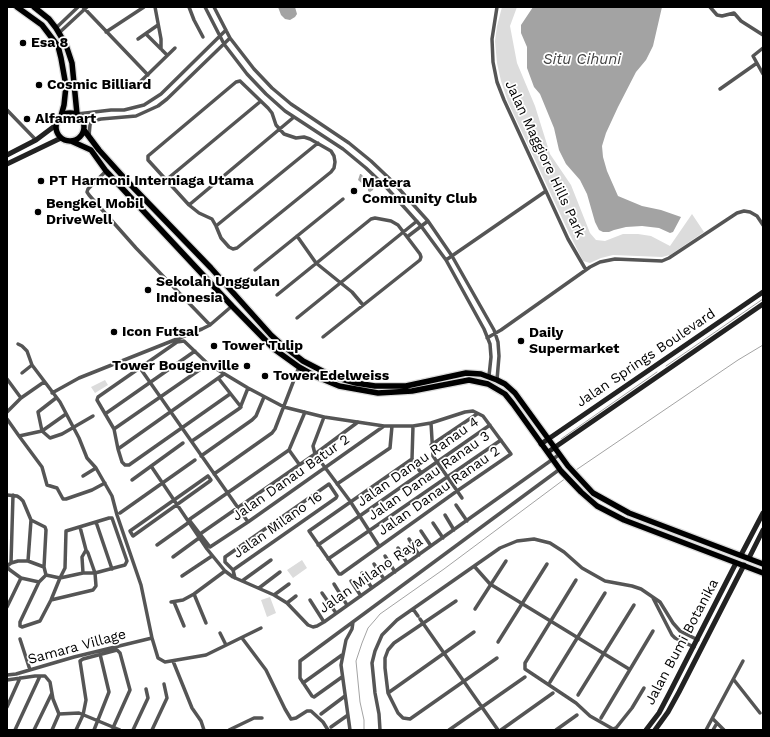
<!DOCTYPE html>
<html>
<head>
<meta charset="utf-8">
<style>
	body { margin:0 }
	#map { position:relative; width:770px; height:737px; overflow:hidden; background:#fff; font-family:"Work Sans",sans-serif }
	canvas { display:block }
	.frame { position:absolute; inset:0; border:8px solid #000; pointer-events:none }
</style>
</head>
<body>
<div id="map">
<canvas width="770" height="737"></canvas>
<div class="frame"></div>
</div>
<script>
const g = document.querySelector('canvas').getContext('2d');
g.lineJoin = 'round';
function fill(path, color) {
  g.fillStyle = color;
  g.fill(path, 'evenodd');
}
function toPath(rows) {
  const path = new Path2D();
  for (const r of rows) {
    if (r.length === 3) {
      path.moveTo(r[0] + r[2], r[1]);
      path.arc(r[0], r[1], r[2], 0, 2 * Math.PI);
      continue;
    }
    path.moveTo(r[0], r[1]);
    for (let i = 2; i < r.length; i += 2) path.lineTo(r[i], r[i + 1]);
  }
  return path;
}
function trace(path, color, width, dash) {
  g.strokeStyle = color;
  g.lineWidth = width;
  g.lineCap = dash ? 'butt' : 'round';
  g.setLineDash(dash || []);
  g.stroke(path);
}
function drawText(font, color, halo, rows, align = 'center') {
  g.font = font + ' "Work Sans",sans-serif';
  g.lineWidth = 3.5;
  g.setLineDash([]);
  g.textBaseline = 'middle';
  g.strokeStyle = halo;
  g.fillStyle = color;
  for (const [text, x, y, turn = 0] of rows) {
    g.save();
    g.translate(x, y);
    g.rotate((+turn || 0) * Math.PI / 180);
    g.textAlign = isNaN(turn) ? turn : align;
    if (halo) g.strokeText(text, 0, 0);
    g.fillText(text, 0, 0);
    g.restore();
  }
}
fill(toPath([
	[502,7,517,7,510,26,517,63,535,106,550,154,571,185,590,233,596,240,605,241,623,234,638,234,651,236,670,246,692,214,704,232,670,255,662,257,613,255,601,258,590,263,583,261,569,233,508,102,501,81,497,63,495,41,497,26],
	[105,380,108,385,95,393,91,387],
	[302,560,307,568,293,578,287,570],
	[270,597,276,613,267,617,261,600]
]), '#dcdcdc');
fill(toPath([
	[278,7,295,7,297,14,295,17,290,20,285,19,281,15],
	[533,7,662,7,653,46,646,60,636,72,618,107,606,133,602,146,603,157,607,171,618,196,642,206,661,210,681,217,673,232,670,233,659,228,642,226,626,227,614,230,609,232,603,232,599,230,595,222,587,194,580,180,566,164,559,150,554,128,540,94,534,87,527,68,527,47,521,33,521,25],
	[360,174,361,174,374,187,373,190,370,192,368,191,368,187,366,187,358,180]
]), '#a3a3a3');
trace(toPath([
	[666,366,763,299],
	[561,439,657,372],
	[576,470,738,360,763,345],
	[364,730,364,720,360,702,356,661,362,643,368,628,375,620,380,614,444,569,566,478]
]), '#a3a3a3', 1);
const primary = toPath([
	[17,7,42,25,58,46,61,58,66,86,64,105,61,116],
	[34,7,49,19,56,28,66,45,72,63,77,114],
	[70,127,14],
	[84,130,99,150,127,181,211,268,271,335,281,344,303,361,334,377,356,383,375,386,406,386,466,373,481,374,497,380,505,384,515,393,568,466,593,493,629,513,763,564],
	[71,141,91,150,106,171,232,306,274,349,299,367,315,376,339,386,378,393,412,391,469,380,488,384,505,394,513,404,561,471,581,492,597,506,624,520,763,573]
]);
trace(primary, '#dbdbdb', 8);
trace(toPath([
	[83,7,148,75],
	[155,7,161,39,161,49],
	[189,7,194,20,203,37],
	[205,7,224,44,247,74,266,94,285,111,343,149,366,168,386,187,421,226,446,260,484,329,490,344,491,357,489,376],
	[214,7,230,38,254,69,272,88,291,104,349,143,371,161,392,181,428,221,452,256,494,330,498,342,499,356,497,380],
	[497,7,492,39,493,62,497,82,504,100,568,239,586,270],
	[710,7,717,15,722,16,734,13,741,21,763,35],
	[56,28,78,7],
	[60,32,87,7],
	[106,32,144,7],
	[146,34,167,55],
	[138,39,158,25],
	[763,48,753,56,763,74],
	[240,81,268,108,272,113,276,125,284,134,296,138,304,137,310,139,331,151,334,156,335,162,334,168,331,172,237,248,233,249,229,247,221,238,216,226,212,219,199,213,189,205,148,160,148,156,236,82,240,81],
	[137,85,175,48],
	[720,89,757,63],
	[7,110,36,140],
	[77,114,111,110,124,110,144,105,161,94,226,30],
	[89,136,90,125,92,121,101,119,136,116,158,106,167,99,230,38],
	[106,171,88,189,87,192,89,195,136,248,210,325],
	[166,180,261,101],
	[189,205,294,117],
	[216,226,318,143],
	[297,236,316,263,352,292,363,305],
	[407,237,428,221],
	[446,260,546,191],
	[255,270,343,199],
	[277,295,371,219,375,218,391,221,398,225,420,254,421,257,420,260,323,337],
	[297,318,417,221],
	[487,338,501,330,590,267,600,262,615,259,662,261,669,258,737,213,744,211,750,212,757,216,763,225],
	[18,344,22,346,27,351,32,365,60,402,79,438,87,458,96,468,112,496,117,515,141,585,152,638,158,658,165,662,206,655,261,628],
	[140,368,248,522],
	[22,373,32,365],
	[7,379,21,398],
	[219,379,241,407],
	[52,393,79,378,202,329,210,325,232,306],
	[230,394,129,465,125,465,122,462,118,449,114,429,97,400,98,397,177,342,184,341,208,364,248,388,284,407,324,417,384,426,413,426,431,423,465,412,473,411,483,416,511,454,457,491,341,574,339,574,309,531,412,459,413,426],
	[56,398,38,412,42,431,66,414],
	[7,412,21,398,44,382],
	[305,412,289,450,190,519,190,521,210,547,248,522,384,426],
	[105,414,195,351],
	[324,417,313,446,315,454,350,501,379,546],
	[7,419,19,436,42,431,50,438,62,434,93,416],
	[431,423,433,456,462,498],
	[114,429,208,364],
	[19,436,42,467,47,485,57,488,63,499,66,499,92,490,105,483],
	[192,441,240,408,248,388],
	[431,445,477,414],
	[118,449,224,374],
	[289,450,299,464],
	[201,456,252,420,256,416,264,397],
	[412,459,421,473],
	[151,466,207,549,225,571,233,577,274,595,287,603,308,625,313,627,317,626,324,622,560,454],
	[214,474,272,433,275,429,299,367],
	[83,476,96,468],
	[208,476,211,480,210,481,133,536,130,531,208,476],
	[132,480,183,443],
	[337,484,390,448,392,426],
	[7,495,17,496,20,498,23,501,31,520,45,527,46,530,44,567,46,575],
	[456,505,467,521],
	[120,513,195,460],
	[445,515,454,530],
	[96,522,112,569],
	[433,523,443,538],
	[421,531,431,546],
	[200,534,315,454,358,422],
	[409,539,419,555],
	[157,545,188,523],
	[318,545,490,425],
	[398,548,407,563],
	[385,556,395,572],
	[173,557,199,538],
	[328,559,501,440],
	[28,561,31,520],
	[11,563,13,495],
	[374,564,384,579],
	[7,566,11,563,18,561,28,561,44,567],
	[474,566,490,584,629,669],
	[7,567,10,570,21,578,39,582],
	[233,570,336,498,337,496,329,484,225,557,225,562,233,570,235,578],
	[83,573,82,557,86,550],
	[362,573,372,588],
	[46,575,39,582,20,622,20,626,22,627,40,621,51,600,60,578,65,568,66,531,109,518,112,518,127,561,125,565,95,573,83,573,60,578,46,575],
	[182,576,212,556],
	[576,580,525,663,525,669,576,703,590,716,613,729,616,728,632,708,644,688],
	[242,581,271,560],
	[351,581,361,596],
	[334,584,347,605],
	[259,588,280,572],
	[322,593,336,613],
	[194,594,206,623],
	[274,595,289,584],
	[653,598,672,635,675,638,694,647],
	[51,600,93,590,96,586,95,573,88,553,86,550,80,527],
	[310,600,324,622],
	[456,601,394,643,388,650,385,658,385,668,388,693,398,713,403,718,410,719,497,658],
	[171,602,183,600,194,594,225,571],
	[174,602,184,626],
	[287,603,296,596],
	[7,607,21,578],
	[413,609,418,616],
	[475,609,506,561],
	[420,619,498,730],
	[220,633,226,645],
	[242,638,266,670,285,709,291,719,296,718,307,711,311,711,323,722,328,730],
	[20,639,30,670],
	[498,642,547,564],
	[173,661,192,708,201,721,204,730],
	[7,675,16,674,74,657,152,638],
	[342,677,314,697,312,696,300,678,300,661,560,469],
	[7,680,35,676,45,676,50,682,53,699,59,714,79,713,120,730],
	[734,680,760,713],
	[550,682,605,593],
	[303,683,342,655],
	[388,693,474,632],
	[578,695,634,605],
	[7,707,20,678],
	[321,714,345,696],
	[601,718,653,631],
	[713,719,724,730],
	[331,727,348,715],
	[15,730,40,676],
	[34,730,52,693],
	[52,730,59,714],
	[76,730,83,715,86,700,80,661,83,659,117,650,120,653,130,690,112,730],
	[94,730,109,692,100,654],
	[133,730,148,698,146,689],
	[152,730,167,698,164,684],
	[229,730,254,718,262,718],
	[350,730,341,665,346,640,352,629,353,622],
	[380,730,379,714,375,693,372,663,375,651,382,635,397,620,500,548,517,541,534,539,550,543,564,552,582,568,605,581,632,586,641,589,660,602,673,623,680,631,698,640],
	[449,730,525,677],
	[501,730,553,693],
	[556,730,577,715],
	[706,730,743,661],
	[713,730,717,723]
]), '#555', 3.5);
trace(toPath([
	[7,155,36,140,56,125],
	[7,164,61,138],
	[541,444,763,292],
	[548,452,763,304],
	[741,555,763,513],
	[749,558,763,530],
	[646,730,659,713,670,692,736,563],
	[655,730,668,712,679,692,744,565]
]), '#222', 5);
trace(primary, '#000', 5.5);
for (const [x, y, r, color] of [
	[23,43,4,"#000"],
	[39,85,4,"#000"],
	[27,119,4,"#000"],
	[41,181,4,"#000"],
	[354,191,4,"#000"],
	[38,212,4,"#000"],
	[148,290,4,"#000"],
	[114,332,4,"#000"],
	[521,341,4,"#000"],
	[214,346,4,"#000"],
	[247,366,4,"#000"],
	[265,376,4,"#000"]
]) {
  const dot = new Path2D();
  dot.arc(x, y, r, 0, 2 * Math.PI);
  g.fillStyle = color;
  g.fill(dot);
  trace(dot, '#fff', 1.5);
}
drawText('bold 14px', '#000', '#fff', [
	["Esa 8",31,43],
	["Cosmic Billiard",47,85],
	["Alfamart",35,119],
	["PT Harmoni Interniaga Utama",49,181],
	["Matera",362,183],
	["Community Club",362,199],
	["Bengkel Mobil",46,204],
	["DriveWell",46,220],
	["Sekolah Unggulan",156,282],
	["Indonesia",156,298],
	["Icon Futsal",122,332],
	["Daily",529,333],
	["Supermarket",529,349],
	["Tower Tulip",222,346],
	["Tower Bougenville",239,366,"right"],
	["Tower Edelweiss",273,376]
], 'left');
drawText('14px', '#000', '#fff', [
	["Jalan Maggiore Hills Park",545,159,65],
	["Jalan Springs Boulevard",646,358,-34],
	["Jalan Danau Ranau 4",418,462,-35],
	["Jalan Danau Ranau 3",429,476,-35],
	["Jalan Danau Batur 2",291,478,-35],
	["Jalan Danau Ranau 2",439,491,-35],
	["Jalan Milano 16",278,525,-35],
	["Jalan Milano Raya",371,575,-35],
	["Jalan Bumi Botanika",682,642,-62],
	["Samara Village",77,647,-15]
]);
drawText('italic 15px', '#444', '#fff', [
	["Situ Cihuni",582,60]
]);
</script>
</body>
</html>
